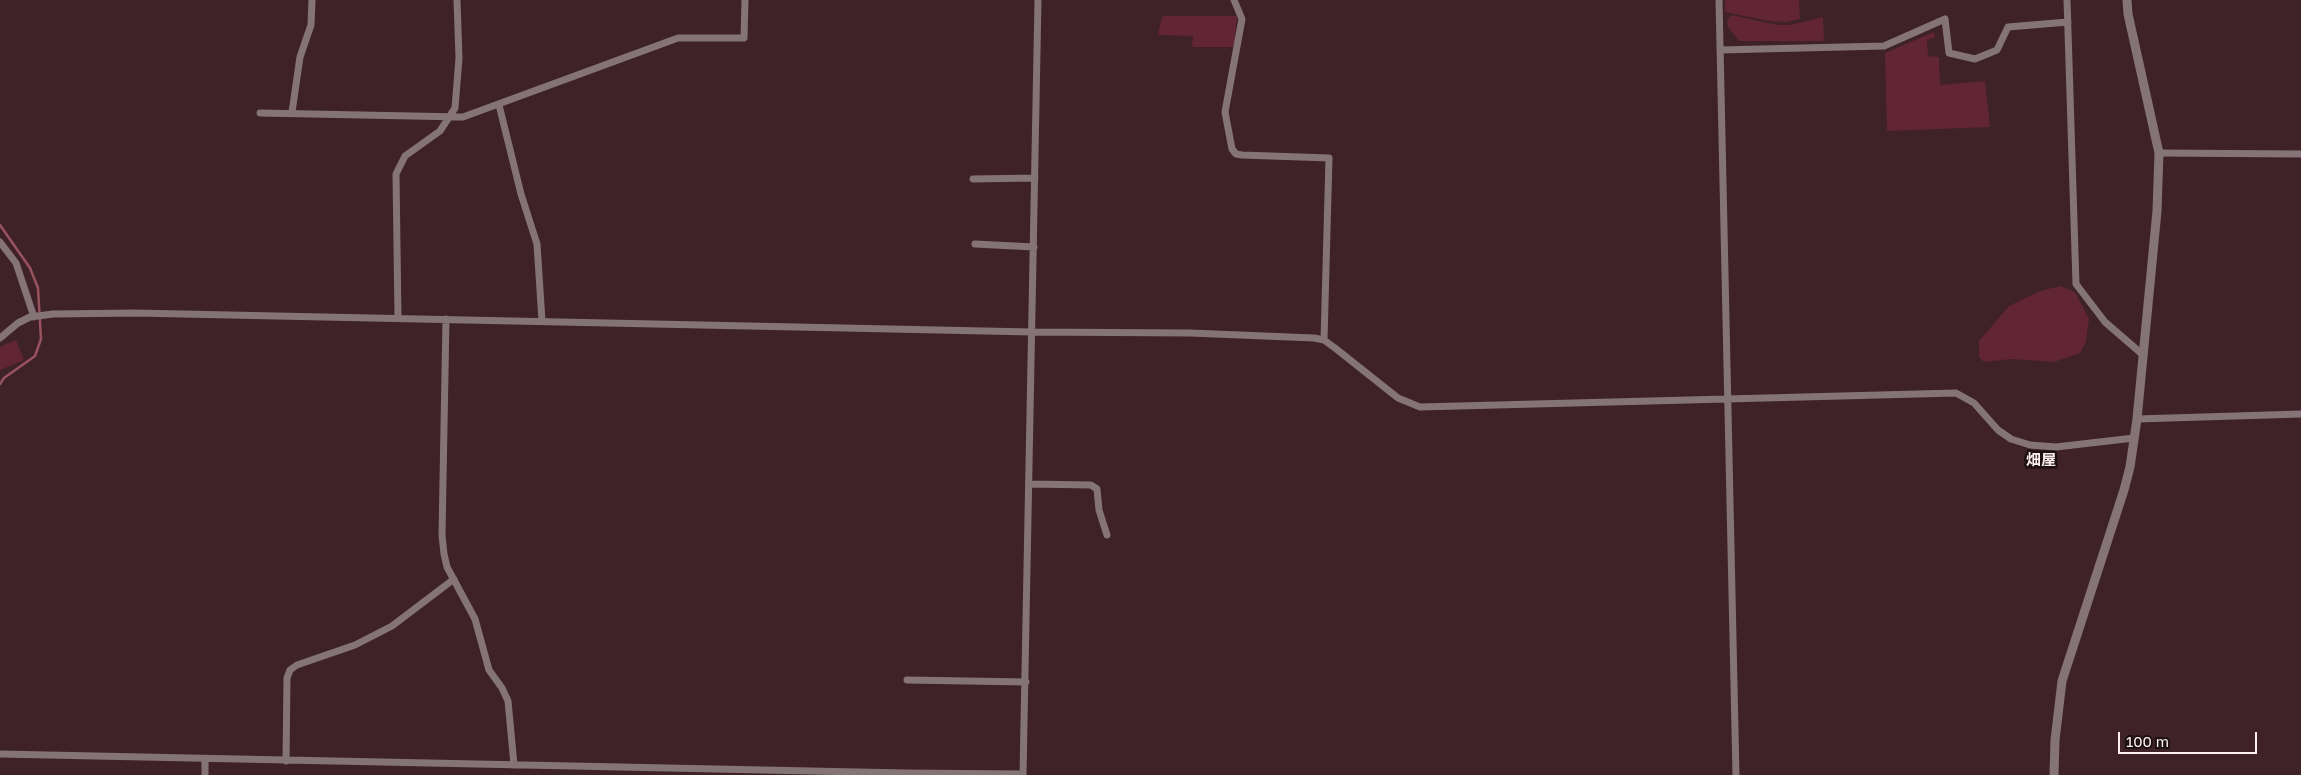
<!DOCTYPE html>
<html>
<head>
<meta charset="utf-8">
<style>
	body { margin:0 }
	#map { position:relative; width:2301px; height:775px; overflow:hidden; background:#3e2227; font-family:"Golos Text",sans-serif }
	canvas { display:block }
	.scale { position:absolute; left:2118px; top:732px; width:139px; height:22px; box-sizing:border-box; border:2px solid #ffeff1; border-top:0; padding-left:6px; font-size:15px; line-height:18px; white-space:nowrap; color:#ffeff1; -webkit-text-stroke:4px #1c1012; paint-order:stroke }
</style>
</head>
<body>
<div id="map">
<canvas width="2301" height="775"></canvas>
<div class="scale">100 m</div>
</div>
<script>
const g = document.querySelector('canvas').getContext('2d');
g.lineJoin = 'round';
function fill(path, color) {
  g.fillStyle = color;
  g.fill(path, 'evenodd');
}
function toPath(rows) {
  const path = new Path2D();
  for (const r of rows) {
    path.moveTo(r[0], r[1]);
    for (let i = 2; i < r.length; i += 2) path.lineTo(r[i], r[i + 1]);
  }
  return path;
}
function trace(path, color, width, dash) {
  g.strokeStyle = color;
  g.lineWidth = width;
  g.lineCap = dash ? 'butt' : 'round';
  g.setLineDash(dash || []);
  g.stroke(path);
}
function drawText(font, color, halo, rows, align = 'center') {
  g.font = font + ' "Golos Text","Noto Sans JP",sans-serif';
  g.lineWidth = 5;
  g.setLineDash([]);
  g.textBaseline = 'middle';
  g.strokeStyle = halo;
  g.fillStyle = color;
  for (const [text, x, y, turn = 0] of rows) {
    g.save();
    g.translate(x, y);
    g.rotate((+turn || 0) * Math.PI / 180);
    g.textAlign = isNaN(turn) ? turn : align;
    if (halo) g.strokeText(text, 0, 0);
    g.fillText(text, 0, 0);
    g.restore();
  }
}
fill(toPath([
	[1725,0,1799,0,1800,19,1786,22,1769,21,1725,12],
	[1731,15,1778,25,1791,25,1823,17,1824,41,1739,41,1728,27,1727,20],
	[1162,16,1237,16,1234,47,1192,47,1193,36,1158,35],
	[1934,32,1935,37,1927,40,1928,56,1939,57,1940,85,1985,81,1990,127,1887,131,1885,53],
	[2060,286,2075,292,2089,319,2086,342,2080,353,2054,362,2011,359,1984,362,1979,357,1979,341,2009,306,2040,291],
	[16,340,24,360,0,370,0,347]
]), '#622533');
trace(toPath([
	[0,225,30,268,38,288,41,339,35,356,4,378,0,384]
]), '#995260', 2.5);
trace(toPath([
	[1234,0,1242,19,1225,112,1232,149,1236,154,1242,155,1329,158,1324,340],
	[1719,0,1736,775],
	[2067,0,2076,284,2105,322,2142,354],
	[1720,50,1884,46,1945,19,1949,53,1975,59,1997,50,2008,27,2068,22],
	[499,105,521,194,537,244,542,321],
	[292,112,300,57,311,25,312,0],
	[260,113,463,117,678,38,744,38,745,0],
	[2159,153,2301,154],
	[973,179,1035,178],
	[0,242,16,263,34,317],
	[975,244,1034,247],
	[398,318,396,174,405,156,440,131,455,108,459,58,457,0],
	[446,319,442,535,444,554,447,567,475,619,489,670,502,688,508,701,514,765],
	[0,338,18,323,30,317,53,314,135,313,1032,332,1190,333,1314,338,1324,340,1335,348,1398,398,1420,407,1956,393,1974,403,1998,430,2011,439,2030,445,2056,447,2134,438],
	[2137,419,2301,414],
	[1029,484,1091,485,1097,489,1099,510,1107,535],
	[907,680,1026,682],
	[0,754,906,773,1023,774],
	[286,761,287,678,290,670,297,665,355,645,392,626,454,579],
	[205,775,205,759],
	[1023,775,1038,0]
]), '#847477', 7);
trace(toPath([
	[2054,775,2055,740,2062,681,2124,490,2130,467,2137,419,2157,211,2159,153,2128,14,2127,0]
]), '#847477', 9);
drawText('bold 15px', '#ffeff1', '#1c1012', [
	["畑屋",2041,460]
]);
</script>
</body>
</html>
